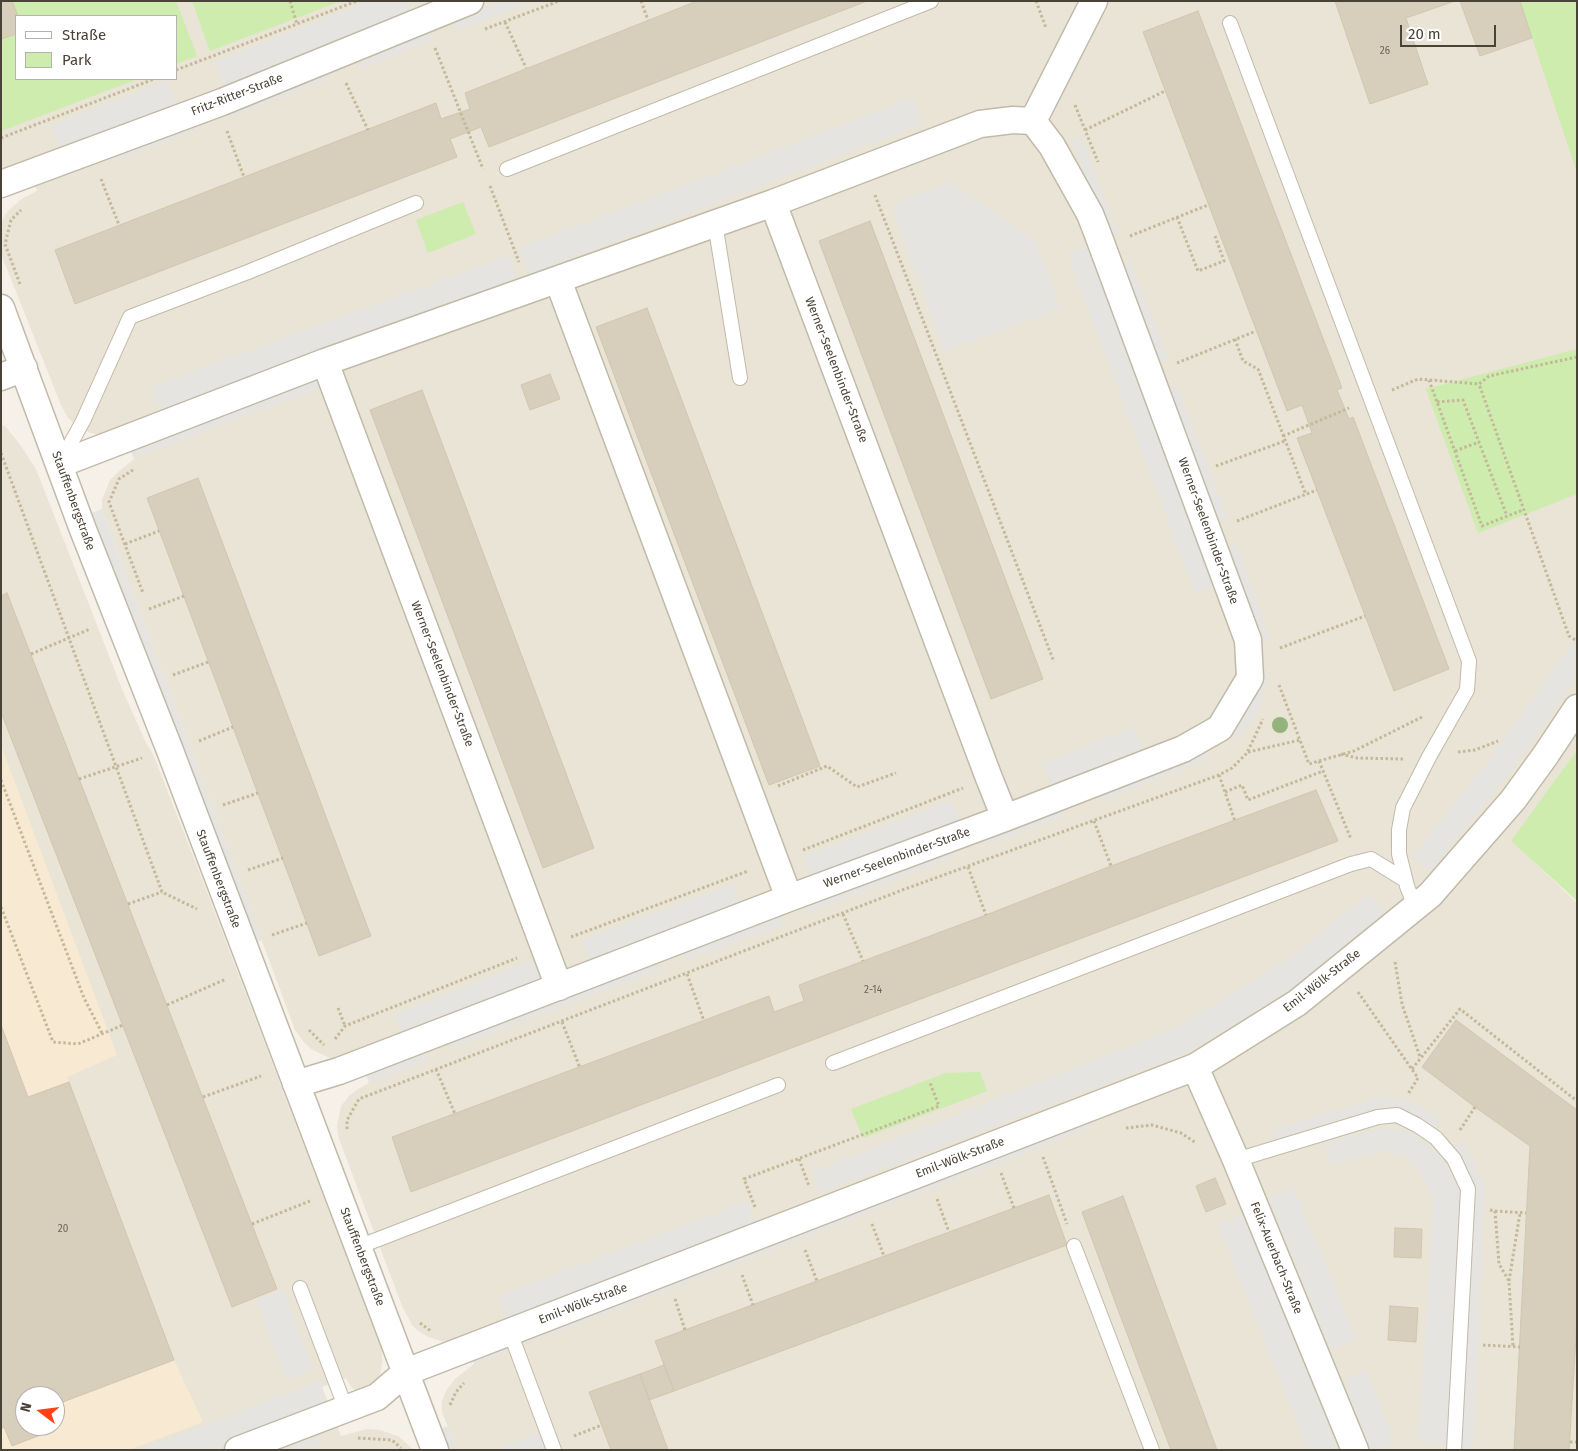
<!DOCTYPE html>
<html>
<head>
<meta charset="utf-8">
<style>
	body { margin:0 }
	#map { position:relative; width:1578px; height:1451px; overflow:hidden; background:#f5f1e8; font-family:"Fira Sans",sans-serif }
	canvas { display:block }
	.frame { position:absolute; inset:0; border:2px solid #494236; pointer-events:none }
	.legend { position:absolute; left:15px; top:15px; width:162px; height:65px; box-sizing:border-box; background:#fff; border:1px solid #b6b3af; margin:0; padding:6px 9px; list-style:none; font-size:15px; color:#494236 }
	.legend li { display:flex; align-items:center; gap:10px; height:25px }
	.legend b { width:25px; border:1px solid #b6b3af }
	.north { position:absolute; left:15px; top:1386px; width:50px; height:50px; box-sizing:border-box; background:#fff; border:1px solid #b6b3af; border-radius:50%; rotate:285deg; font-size:14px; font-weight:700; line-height:20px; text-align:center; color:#494236 }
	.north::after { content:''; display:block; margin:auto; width:18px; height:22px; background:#ff4115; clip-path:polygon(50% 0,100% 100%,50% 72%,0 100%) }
	.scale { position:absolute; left:1400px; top:25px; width:96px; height:22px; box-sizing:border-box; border:2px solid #494236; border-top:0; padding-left:6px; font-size:15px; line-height:18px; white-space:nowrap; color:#494236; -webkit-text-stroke:4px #fff; paint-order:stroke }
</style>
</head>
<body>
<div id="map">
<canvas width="1578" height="1451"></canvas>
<div class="frame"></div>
<ul class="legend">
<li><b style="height:6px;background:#fff"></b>Straße</li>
<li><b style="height:14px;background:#cdecae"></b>Park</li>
</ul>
<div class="north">N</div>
<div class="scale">20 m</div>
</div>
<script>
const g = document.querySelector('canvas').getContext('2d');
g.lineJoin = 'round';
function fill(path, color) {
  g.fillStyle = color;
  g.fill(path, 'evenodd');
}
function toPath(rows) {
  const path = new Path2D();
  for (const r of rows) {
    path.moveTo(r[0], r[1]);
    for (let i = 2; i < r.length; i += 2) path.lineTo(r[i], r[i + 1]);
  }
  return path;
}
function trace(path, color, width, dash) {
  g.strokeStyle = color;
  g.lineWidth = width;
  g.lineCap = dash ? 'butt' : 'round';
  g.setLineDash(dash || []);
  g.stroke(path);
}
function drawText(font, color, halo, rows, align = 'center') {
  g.font = font + ' "Fira Sans",sans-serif';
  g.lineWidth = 4.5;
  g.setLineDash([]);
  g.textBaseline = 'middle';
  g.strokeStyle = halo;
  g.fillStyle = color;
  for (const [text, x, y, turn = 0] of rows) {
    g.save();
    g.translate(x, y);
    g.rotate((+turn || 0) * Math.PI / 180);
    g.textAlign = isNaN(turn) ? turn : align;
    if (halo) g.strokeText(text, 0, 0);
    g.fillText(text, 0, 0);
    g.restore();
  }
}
fill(toPath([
	[1,1,1577,1,1577,750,1512,841,1577,903,1577,1450,457,1450,442,1412,442,1401,447,1389,455,1379,474,1364,471,1354,453,1342,441,1341,428,1337,417,1330,412,1325,402,1306,339,1139,337,1126,341,1106,350,1095,358,1089,369,1083,359,1055,344,1058,332,1059,311,1049,303,1041,295,1030,102,509,102,500,110,480,118,472,134,459,124,432,101,435,90,433,80,428,68,418,61,405,1,254,1,224,5,215,9,210,23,198,37,191,26,164,1,170],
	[16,16,176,16,176,79,16,79],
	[1,424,6,427,21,446,36,469,122,689,146,743,153,754,197,866,382,1350,382,1363,380,1376,375,1385,357,1391,352,1388,346,1378,322,1387,341,1436,367,1429,380,1430,398,1436,414,1450,1,1450],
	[25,1396,55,1396,55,1426,25,1426]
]), '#e9e4d5');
fill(toPath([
	[1,745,117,1055,67,1077,174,1360,203,1422,129,1450,1,1450],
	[25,1396,55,1396,55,1426,25,1426]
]), '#f8e9d2');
fill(toPath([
	[12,1,176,1,197,56,176,64,176,16,18,16],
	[192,1,341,1,210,51],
	[1520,1,1577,1,1577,173,1532,38],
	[16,34,16,79,138,79,1,131,1,39],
	[463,202,476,234,428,253,416,220],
	[1577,349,1577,494,1478,533,1426,389],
	[1577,750,1577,901,1511,841],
	[980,1072,987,1091,863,1138,851,1109,946,1073]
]), '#cdecae');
fill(toPath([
	[367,1,408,1,413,13,225,88,215,62],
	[502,1,533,1,457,30,453,20],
	[428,29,432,40,362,69,357,57],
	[324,70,328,80,225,118,222,108],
	[167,81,177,106,61,150,51,125],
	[913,98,923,124,529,274,519,248],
	[196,118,201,128,115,161,111,150],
	[1081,138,1119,234,1109,238,1072,142],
	[951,182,1036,242,1060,309,944,351,891,204],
	[1089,245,1217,584,1195,593,1067,253],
	[509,255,518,279,160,411,151,387],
	[1130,261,1169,360,1158,365,1119,265],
	[316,379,321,388,134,458,130,449],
	[1177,386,1228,519,1218,523,1167,390],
	[102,509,262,940,249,945,92,513],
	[1237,544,1270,640,1260,644,1227,548],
	[1577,633,1577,677,1512,770,1430,871,1413,855,1492,756,1570,646],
	[1260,669,1269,671,1259,711,1236,740,1229,734,1250,707],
	[1134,727,1143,752,1052,788,1043,763],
	[1206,749,1210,759,1099,802,1095,792],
	[952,800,960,821,811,877,804,856],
	[1060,807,1064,817,989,845,985,835],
	[949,849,952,858,810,912,807,903],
	[733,884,740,904,589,960,582,940],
	[1369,894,1386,911,1297,985,1186,1053,819,1193,812,1172,1175,1028,1285,961],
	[780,915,784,925,686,960,683,950],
	[541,957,550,979,403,1036,394,1015],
	[656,961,660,970,451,1049,448,1040],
	[424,1049,428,1061,370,1083,365,1071],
	[1376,1098,1403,1100,1421,1107,1440,1120,1434,1129,1417,1116,1398,1109,1379,1107,1276,1139,1273,1130],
	[1088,1118,1091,1128,474,1364,471,1354],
	[1382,1128,1413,1133,1440,1156,1461,1191,1447,1444,1418,1442,1434,1200,1421,1174,1407,1157,1384,1151,1331,1164,1324,1143],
	[1465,1142,1485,1185,1473,1450,1461,1450,1473,1188,1455,1147],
	[1294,1188,1356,1339,1331,1350,1269,1198],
	[747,1201,756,1224,508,1319,499,1296],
	[1244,1214,1338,1450,1308,1450,1218,1224],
	[283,1290,313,1370,286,1380,256,1300],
	[1367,1370,1395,1444,1379,1450,1370,1450,1344,1378],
	[320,1381,329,1407,217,1450,138,1450],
	[448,1426,457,1450,443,1450,436,1431],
	[552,1428,560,1450,503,1450,502,1447],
	[317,1434,321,1443,304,1450,278,1449]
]), '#e6e4e0');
const building = toPath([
	[1,1,12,1,18,16,16,16,16,34,1,39,1,1],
	[697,1,867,1,489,147,481,127,450,139,457,157,75,304,55,250,436,103,441,119,470,109,465,93,697,1],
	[1335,1,1455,1,1406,18,1428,84,1370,104,1335,1],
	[1460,1,1520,1,1532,38,1480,56,1460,1],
	[1198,11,1342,388,1337,390,1349,419,1353,417,1449,669,1394,691,1297,438,1312,433,1302,405,1287,411,1143,32,1198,11],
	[870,221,1043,679,991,699,819,241,870,221],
	[647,308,820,766,769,785,596,327,647,308],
	[550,374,560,399,530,410,521,385,550,374],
	[422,390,594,848,543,868,370,410,422,390],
	[198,478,371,936,319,956,147,498,198,478],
	[7,593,277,1289,232,1307,1,712,1,596,7,593],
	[1316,790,1338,841,411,1192,392,1137,769,996,774,1012,804,1001,799,985,986,915,1111,866,1316,790],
	[1456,1020,1577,1110,1577,1321,1569,1450,1514,1450,1530,1146,1475,1107,1422,1067,1456,1020],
	[1,1025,28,1097,69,1082,174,1360,55,1405,55,1396,25,1396,25,1426,40,1426,43,1434,12,1446,4,1427,1,1429,1,1025],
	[1215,1178,1226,1204,1206,1212,1196,1186,1215,1178],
	[1049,1195,1067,1245,674,1391,655,1341,1049,1195],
	[1123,1196,1217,1450,1171,1450,1117,1307,1082,1212,1123,1196],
	[1395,1228,1422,1229,1421,1258,1394,1257,1395,1228],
	[1390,1306,1418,1308,1416,1342,1388,1340,1390,1306],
	[664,1365,674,1391,649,1400,640,1374,664,1365],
	[640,1374,668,1450,611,1450,589,1392,640,1374]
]);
fill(building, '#d7cebc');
trace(building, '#d3c6af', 1);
const service = toPath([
	[1230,23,1469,661,1467,690,1429,757,1403,808,1399,830,1399,854,1407,886,1415,907],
	[507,169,931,1],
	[715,223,740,378],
	[61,461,83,421,130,317,248,272,416,203],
	[833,1063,1351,864,1371,859,1405,880],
	[1236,1160,1378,1117,1397,1115,1417,1125,1436,1138,1454,1159,1468,1189,1454,1450],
	[1074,1246,1152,1450],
	[358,1247,778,1085],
	[300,1288,346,1409],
	[510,1332,554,1450]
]);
const minor = toPath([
	[1033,121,1094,1],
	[1,184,222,102,470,1],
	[773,203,989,778,1005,818],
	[558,280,789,898],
	[1,308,82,527,169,748,435,1450],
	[325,362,559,987],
	[1,377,24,368],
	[60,464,325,362,773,203,980,124,1013,120,1033,121,1052,146,1090,214,1097,232,1248,640,1250,678,1220,728,1183,749,1005,818,789,898,339,1071,296,1084],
	[1195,1067,1236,1160,1355,1450],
	[238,1450,377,1397,406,1372,1195,1067,1297,1003,1430,895,1513,800,1545,756,1577,708]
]);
trace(service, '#c1baa9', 16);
trace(minor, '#c1baa9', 29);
trace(toPath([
	[290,1,297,24],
	[641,1,648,20],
	[1036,1,1046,28],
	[505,22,526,68],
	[485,29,559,1],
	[435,48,483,169],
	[176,70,357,1],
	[346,83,368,130],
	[1075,105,1098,162],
	[1085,130,1165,91],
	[227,131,244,177],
	[1,138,154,79],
	[101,179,119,225],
	[490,186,519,262],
	[875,195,1054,662],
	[1177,217,1198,271,1224,261,1215,236],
	[1130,236,1208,205],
	[20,284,5,244,11,220,21,210],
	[1235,339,1243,361,1258,369,1306,495],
	[1577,357,1489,376,1479,384,1569,636,1577,641],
	[1177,363,1256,331],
	[1429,380,1482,526,1523,510],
	[1392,390,1418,379,1479,384],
	[1437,402,1463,400,1507,516],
	[1283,436,1349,408],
	[1455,451,1479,442],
	[1,453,162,892,197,909],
	[1216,466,1285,441],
	[133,470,119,479,109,502,143,593],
	[1237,521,1317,490],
	[125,544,159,531],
	[149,609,184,596],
	[1280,648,1365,616],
	[31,654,90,629],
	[173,675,208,662],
	[1279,685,1309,764,1319,761,1351,839],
	[199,741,233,727],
	[1248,752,1300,740],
	[1458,752,1475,750,1498,741],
	[1341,754,1357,758,1403,759],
	[1319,761,1354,751,1424,716],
	[1219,775,1235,821],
	[79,779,142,758],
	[1,780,84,998,102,1033],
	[778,786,827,766,857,787,896,773],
	[1225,792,1242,785,1248,800,1323,771],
	[223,805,258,793],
	[1094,821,1111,866],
	[803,850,963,788],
	[968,867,986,915],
	[248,870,283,858],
	[128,904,162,892],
	[1,907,53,1042,78,1044,123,1025],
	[843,914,863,961],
	[272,935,307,923],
	[571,937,748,871],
	[1395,962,1402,1004,1420,1057],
	[687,974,704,1021],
	[1358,992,1418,1078,1408,1094],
	[167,1005,226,979],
	[338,1008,345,1026],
	[562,1022,580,1068],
	[309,1030,324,1045],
	[335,1039,345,1026,517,958],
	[436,1069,455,1114],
	[1412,1069,1460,1009,1577,1101],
	[203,1097,261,1076],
	[1126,1128,1152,1125,1181,1133,1196,1143],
	[347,1129,347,1120,359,1099,905,889,1219,775,1232,768,1247,753,1263,719],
	[1460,1130,1475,1107],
	[1043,1157,1067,1224],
	[799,1159,809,1186],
	[1001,1173,1014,1208],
	[937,1199,949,1232],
	[755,1207,744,1179,939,1106,930,1083],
	[1490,1210,1495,1211,1499,1264,1509,1281,1513,1347],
	[1495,1211,1526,1213],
	[252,1224,310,1201],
	[872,1224,884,1256],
	[805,1250,817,1281],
	[742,1275,753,1305],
	[1509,1281,1520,1213],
	[675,1299,685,1330],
	[420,1323,431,1331],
	[1483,1345,1520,1347],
	[450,1405,456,1392,464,1383],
	[574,1436,602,1425],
	[358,1438,392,1440,401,1448],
	[1570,1442,1577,1442]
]), '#c4b79a', 3, [2.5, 2.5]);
trace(service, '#fff', 14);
trace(minor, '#fff', 26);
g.fillStyle = '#93b27c';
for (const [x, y] of [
	[1280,725]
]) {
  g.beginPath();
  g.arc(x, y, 8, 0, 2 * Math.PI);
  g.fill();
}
drawText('10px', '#6c6558', null, [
	["26",1385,51],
	["2-14",873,990],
	["20",63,1229]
]);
drawText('12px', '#494236', '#fff', [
	["Fritz-Ritter-Straße",237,95,-21],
	["Werner-Seelenbinder-Straße",836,370,69],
	["Stauffenbergstraße",73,501,70],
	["Werner-Seelenbinder-Straße",1208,531,70],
	["Werner-Seelenbinder-Straße",442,674,69],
	["Werner-Seelenbinder-Straße",897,858,-20],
	["Stauffenbergstraße",218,879,69],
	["Emil-Wölk-Straße",1322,981,-38],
	["Emil-Wölk-Straße",960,1158,-21],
	["Stauffenbergstraße",362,1257,69],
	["Felix-Auerbach-Straße",1276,1258,68],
	["Emil-Wölk-Straße",583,1304,-21]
]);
</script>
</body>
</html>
